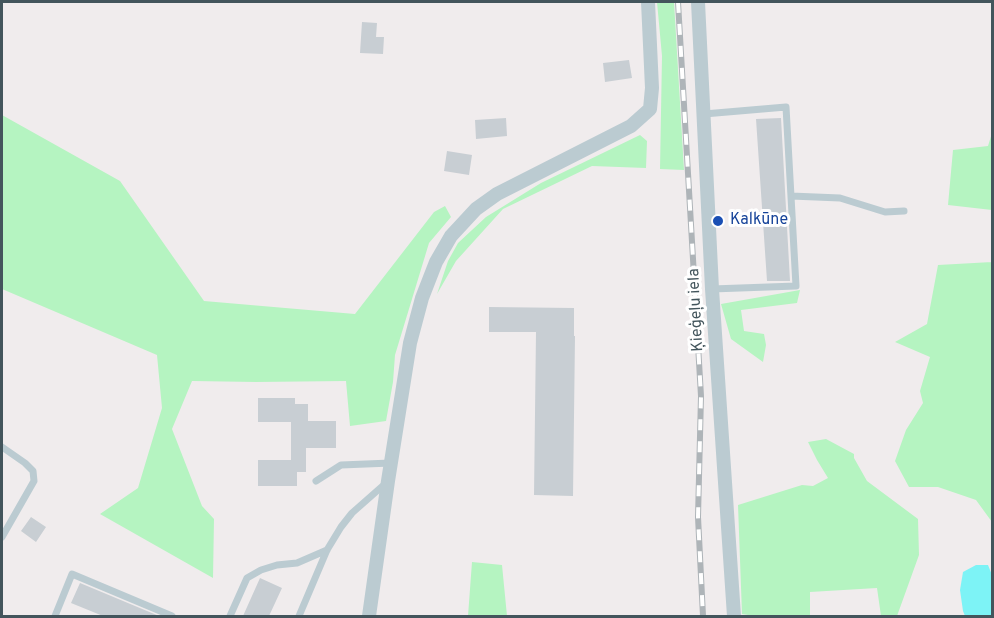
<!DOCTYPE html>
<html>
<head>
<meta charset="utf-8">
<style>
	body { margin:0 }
	#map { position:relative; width:994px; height:618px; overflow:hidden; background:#f0eced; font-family:Overpass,sans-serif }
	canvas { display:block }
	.frame { position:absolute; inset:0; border:3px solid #43555c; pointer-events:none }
</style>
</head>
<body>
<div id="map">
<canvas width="994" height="618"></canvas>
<div class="frame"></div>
</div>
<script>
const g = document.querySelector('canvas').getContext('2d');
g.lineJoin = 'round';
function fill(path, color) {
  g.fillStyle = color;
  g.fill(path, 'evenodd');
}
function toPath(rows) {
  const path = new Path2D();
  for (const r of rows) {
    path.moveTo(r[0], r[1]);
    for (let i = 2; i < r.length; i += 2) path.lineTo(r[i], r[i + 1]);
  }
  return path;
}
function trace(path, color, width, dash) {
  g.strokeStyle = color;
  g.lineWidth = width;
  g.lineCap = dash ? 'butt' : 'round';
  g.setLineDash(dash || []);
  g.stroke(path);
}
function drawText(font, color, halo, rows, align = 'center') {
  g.font = font + ' Overpass,sans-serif';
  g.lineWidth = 6;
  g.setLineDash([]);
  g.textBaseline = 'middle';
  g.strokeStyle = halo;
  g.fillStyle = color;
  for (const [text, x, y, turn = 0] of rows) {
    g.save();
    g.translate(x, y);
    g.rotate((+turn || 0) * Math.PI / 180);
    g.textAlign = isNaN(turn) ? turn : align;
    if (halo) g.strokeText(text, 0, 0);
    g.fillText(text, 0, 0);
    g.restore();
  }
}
fill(toPath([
	[657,2,674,2,684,170,660,169,662,56],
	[2,115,120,181,204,301,355,314,434,212,445,206,451,217,429,243,395,355,393,382,386,421,350,426,346,381,256,382,192,381,172,429,202,506,214,519,213,578,100,514,138,488,162,408,157,355,2,289],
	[992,133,992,210,948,205,953,150,988,146],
	[640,135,647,141,646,168,592,166,503,209,456,261,437,294,448,261,458,243,486,217,541,183],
	[992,260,992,522,976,500,938,487,909,487,895,461,906,430,923,403,920,391,930,357,895,342,927,324,938,265,992,262],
	[800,290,797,303,741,310,744,331,764,334,766,345,763,362,731,339,721,304],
	[826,439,854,454,854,458,867,481,918,519,919,555,897,616,881,616,877,588,810,592,810,616,754,616,742,614,738,505,802,485,813,486,828,478,817,460,808,442],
	[472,562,502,565,507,616,468,616]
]), '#b5f4c1');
fill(toPath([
	[976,565,988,565,992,575,992,616,965,616,963,611,960,590,963,572]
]), '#7df3f6');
fill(toPath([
	[362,22,377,23,376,37,384,37,383,54,360,53],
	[629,60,632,78,605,82,603,63],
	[506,118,507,136,476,139,475,120],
	[781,118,790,281,767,281,756,119],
	[447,151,472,155,469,175,444,171],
	[489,307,574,308,574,336,575,336,573,496,534,495,536,332,489,332],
	[258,398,295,398,295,404,308,404,308,421,336,421,336,448,306,448,306,472,297,472,297,486,258,486,258,460,291,460,291,422,258,422],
	[31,517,46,527,36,542,21,531],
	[260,578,282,588,269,616,243,616],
	[80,583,159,616,103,616,71,603]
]), '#c8ced3');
trace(toPath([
	[704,114,786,107,796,286,712,289],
	[791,196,840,198,885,212,904,211],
	[2,447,25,463,33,471,34,481,2,537],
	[316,481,341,465,391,463],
	[55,616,72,574,172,616],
	[230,616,247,578,261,570,277,565,297,563,327,550],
	[299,616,327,550,341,527,352,513,386,483]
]), '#bbcbd1', 7);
trace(toPath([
	[698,2,712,289,734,616],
	[369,616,388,481,410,343,422,298,436,262,451,236,476,209,497,194,631,126,650,109,652,88,648,2]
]), '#bbcbd1', 14);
const rail = toPath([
	[678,2,701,396,698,517,703,616]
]);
trace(rail, '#aeb4b8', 6);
trace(rail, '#fff', 4, [11]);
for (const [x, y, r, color] of [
	[718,221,6,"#1a4fb4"]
]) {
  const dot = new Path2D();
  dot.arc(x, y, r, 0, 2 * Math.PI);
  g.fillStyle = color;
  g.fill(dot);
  trace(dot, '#fff', 2);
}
drawText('16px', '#164399', '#fff', [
	["Kalkūne",730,221]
], 'left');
drawText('16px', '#43555c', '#fff', [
	["Ķieģeļu iela",697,310,-93]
]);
</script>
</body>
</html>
